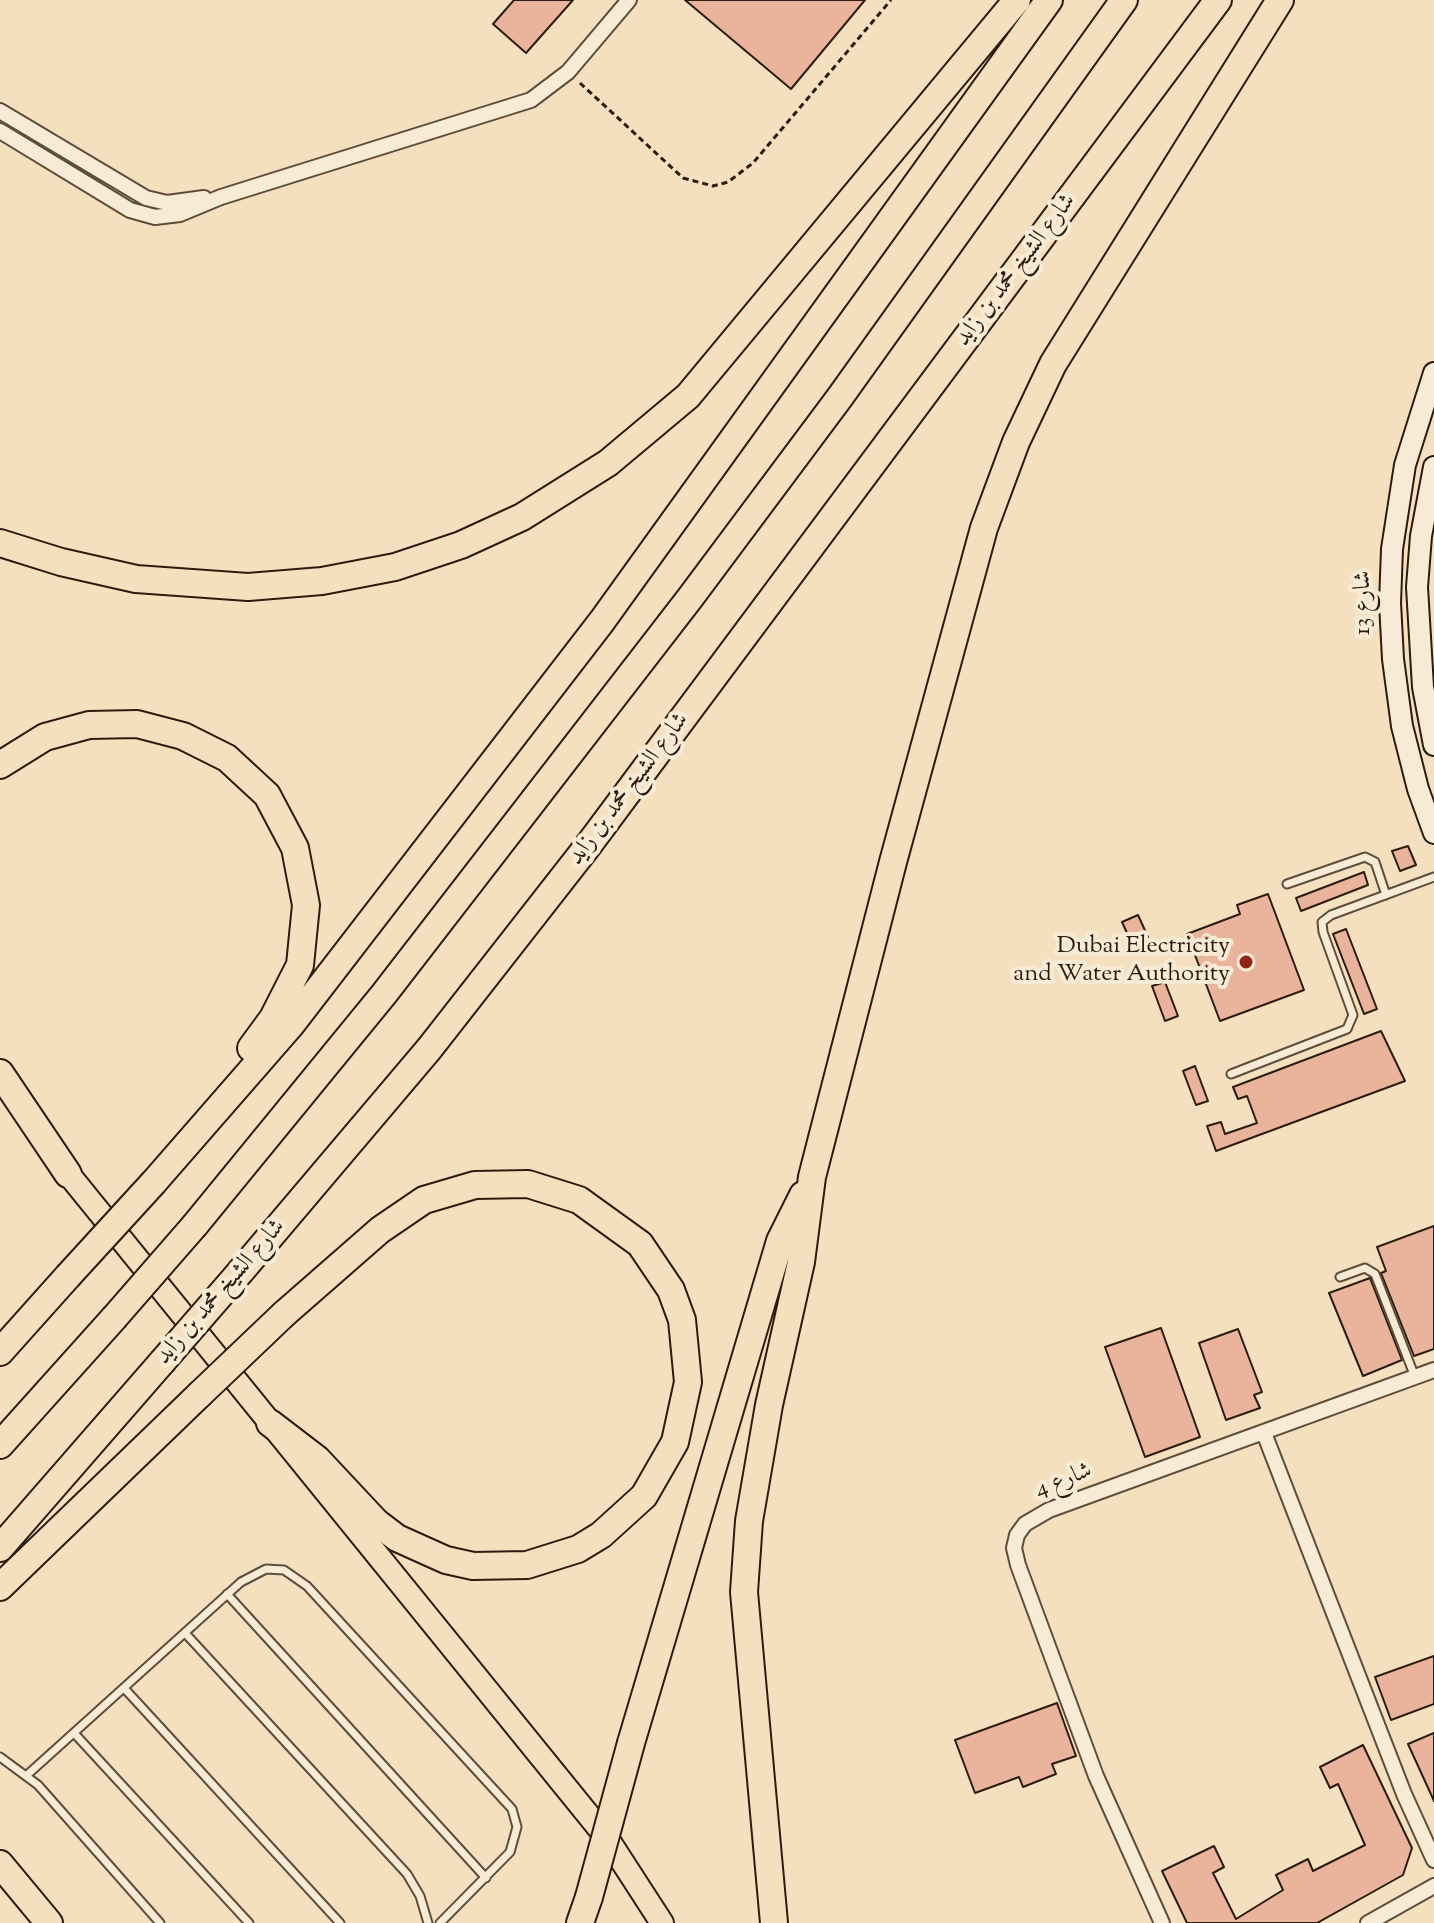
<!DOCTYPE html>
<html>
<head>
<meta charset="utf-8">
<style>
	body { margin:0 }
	canvas { display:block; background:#f4e0be }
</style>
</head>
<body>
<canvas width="1434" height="1923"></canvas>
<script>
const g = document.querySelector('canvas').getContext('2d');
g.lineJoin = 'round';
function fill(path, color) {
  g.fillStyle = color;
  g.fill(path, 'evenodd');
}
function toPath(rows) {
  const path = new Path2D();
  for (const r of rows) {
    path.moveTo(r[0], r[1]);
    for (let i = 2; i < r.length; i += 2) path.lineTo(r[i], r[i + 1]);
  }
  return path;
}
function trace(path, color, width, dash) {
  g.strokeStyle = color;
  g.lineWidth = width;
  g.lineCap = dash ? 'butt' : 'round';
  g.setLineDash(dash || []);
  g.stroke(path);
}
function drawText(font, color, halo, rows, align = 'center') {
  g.font = font + ' "Sorts Mill Goudy",Amiri,serif';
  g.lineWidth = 8;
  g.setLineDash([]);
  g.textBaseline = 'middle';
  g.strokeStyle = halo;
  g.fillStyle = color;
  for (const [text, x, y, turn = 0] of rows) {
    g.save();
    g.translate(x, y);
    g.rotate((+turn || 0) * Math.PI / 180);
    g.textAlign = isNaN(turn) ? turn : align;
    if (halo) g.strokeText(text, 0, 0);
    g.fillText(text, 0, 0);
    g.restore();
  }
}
const building = toPath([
	[514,0,573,0,526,53,493,24,514,0],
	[685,0,865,0,791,89,685,0],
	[1408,846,1416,865,1400,871,1392,851,1408,846],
	[1364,872,1368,885,1301,911,1296,898,1364,872],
	[1268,894,1304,990,1220,1021,1187,934,1240,914,1237,905,1268,894],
	[1138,915,1148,937,1132,944,1122,922,1138,915],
	[1346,929,1377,1009,1364,1014,1333,934,1346,929],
	[1165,982,1178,1016,1165,1021,1152,986,1165,982],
	[1381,1031,1405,1081,1216,1151,1207,1126,1221,1122,1225,1134,1257,1123,1247,1096,1238,1099,1233,1087,1381,1031],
	[1195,1066,1208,1101,1196,1105,1183,1071,1195,1066],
	[1434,1226,1434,1349,1414,1356,1381,1273,1386,1271,1377,1247,1434,1226],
	[1370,1278,1402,1360,1363,1376,1329,1293,1370,1278],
	[1161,1328,1200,1437,1145,1457,1105,1347,1161,1328],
	[1238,1329,1262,1392,1254,1395,1260,1408,1226,1420,1199,1343,1238,1329],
	[1434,1656,1434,1704,1391,1720,1375,1677,1434,1656],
	[1057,1703,1076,1756,1052,1764,1056,1774,1023,1787,1019,1777,975,1793,955,1740,1057,1703],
	[1434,1733,1434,1801,1408,1744,1434,1733],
	[1363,1745,1412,1848,1403,1875,1317,1923,1187,1923,1162,1871,1214,1846,1224,1867,1213,1873,1236,1919,1283,1890,1276,1875,1308,1859,1313,1871,1365,1845,1338,1784,1330,1788,1320,1767,1363,1745]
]);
fill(building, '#eab39c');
trace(building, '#2c1c0f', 2);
const lane = toPath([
	[1287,884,1365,857,1375,862,1386,895],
	[1231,1074,1347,1029,1353,1015,1323,932,1322,922,1331,915,1434,877],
	[1340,1277,1365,1268,1375,1274,1415,1377],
	[227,1594,486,1878],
	[185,1633,407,1874,420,1896,428,1923],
	[124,1688,340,1923],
	[74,1733,249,1923],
	[0,1757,38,1785,160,1923],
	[27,1775,241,1582,266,1569,284,1570,307,1586,512,1809,517,1827,510,1852,440,1923]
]);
const street = toPath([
	[0,111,146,198,167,203,204,198],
	[0,131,130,210,155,217,180,214,221,197,531,100,568,72,629,0],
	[1264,1433,1404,1794,1434,1860],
	[1162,1923,1096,1776,1018,1565,1014,1548,1017,1535,1025,1524,1049,1510,1434,1370],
	[1368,1923,1434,1886]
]);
const secondary = toPath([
	[1434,373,1405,465,1392,549,1390,603,1393,659,1402,726,1418,789,1434,833],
	[1434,467,1421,536,1417,587,1423,687,1434,745]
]);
const primary = toPath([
	[57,1160,607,1838,662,1923]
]);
const highway = toPath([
	[0,543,61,562,136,579,248,587,322,581,395,567,461,545,522,517,608,463,688,396,1017,0],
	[0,765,45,737,89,725,137,724,183,736,227,758,267,795,295,848,306,905,300,965,273,1018,251,1048],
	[0,1073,68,1174],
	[154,1182,290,1026,602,621,1049,0],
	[195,1225,384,994,690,598,840,397,1124,0],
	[241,1271,429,1049,587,847,1218,0],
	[0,1352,68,1276],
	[270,1423,317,1459,376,1522,397,1538,446,1560,473,1566,527,1565,578,1549,601,1535,644,1496,675,1442,688,1382,682,1320,671,1290,640,1244,579,1200,528,1184,475,1185,424,1200,380,1230,284,1314],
	[0,1445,114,1318],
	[0,1548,162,1362],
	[0,1587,199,1395],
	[631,1743,780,1241,803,1195],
	[0,1864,49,1923],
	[580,1923,589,1897],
	[774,1923,744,1592,749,1521,769,1405,801,1262,812,1177,893,862,984,528,1016,442,1053,364,1280,0]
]);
trace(lane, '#5e4d3b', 11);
trace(street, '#5e4d3b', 18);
trace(secondary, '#2c1c0f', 24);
trace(primary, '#2c1c0f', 26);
trace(highway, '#2c1c0f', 30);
trace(toPath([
	[580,83,683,178,713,186,728,182,753,163,891,0]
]), '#2c1c0f', 3, [6, 4]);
trace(lane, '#f8ebd5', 7);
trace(street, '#f8ebd5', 14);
trace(secondary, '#f8ebd5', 20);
trace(primary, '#f4e0be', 22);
trace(highway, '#f4e0be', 26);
const highwayBridge = toPath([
	[68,1276,154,1182],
	[114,1318,195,1225],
	[162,1362,241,1271],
	[199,1395,284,1314],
	[589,1897,631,1743]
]);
trace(highwayBridge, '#2c1c0f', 30, []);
trace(highwayBridge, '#f4e0be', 26);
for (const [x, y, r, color] of [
	[1246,962,8,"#8f2418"]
]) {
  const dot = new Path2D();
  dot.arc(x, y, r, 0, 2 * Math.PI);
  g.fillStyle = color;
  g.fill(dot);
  trace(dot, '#f8ebd5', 3);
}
drawText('24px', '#2c1c0f', '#f8ebd5', [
	["شارع الشيخ محمد بن زايد",1017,271,-53],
	["شارع 13",1365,603,-90],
	["شارع الشيخ محمد بن زايد",630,790,-53],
	["شارع الشيخ محمد بن زايد",222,1293,-49],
	["شارع 4",1064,1482,-21]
]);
drawText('24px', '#2c1c0f', '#f8ebd5', [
	["Dubai Electricity",1230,948],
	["and Water Authority",1230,976]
], 'right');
</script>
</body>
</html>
